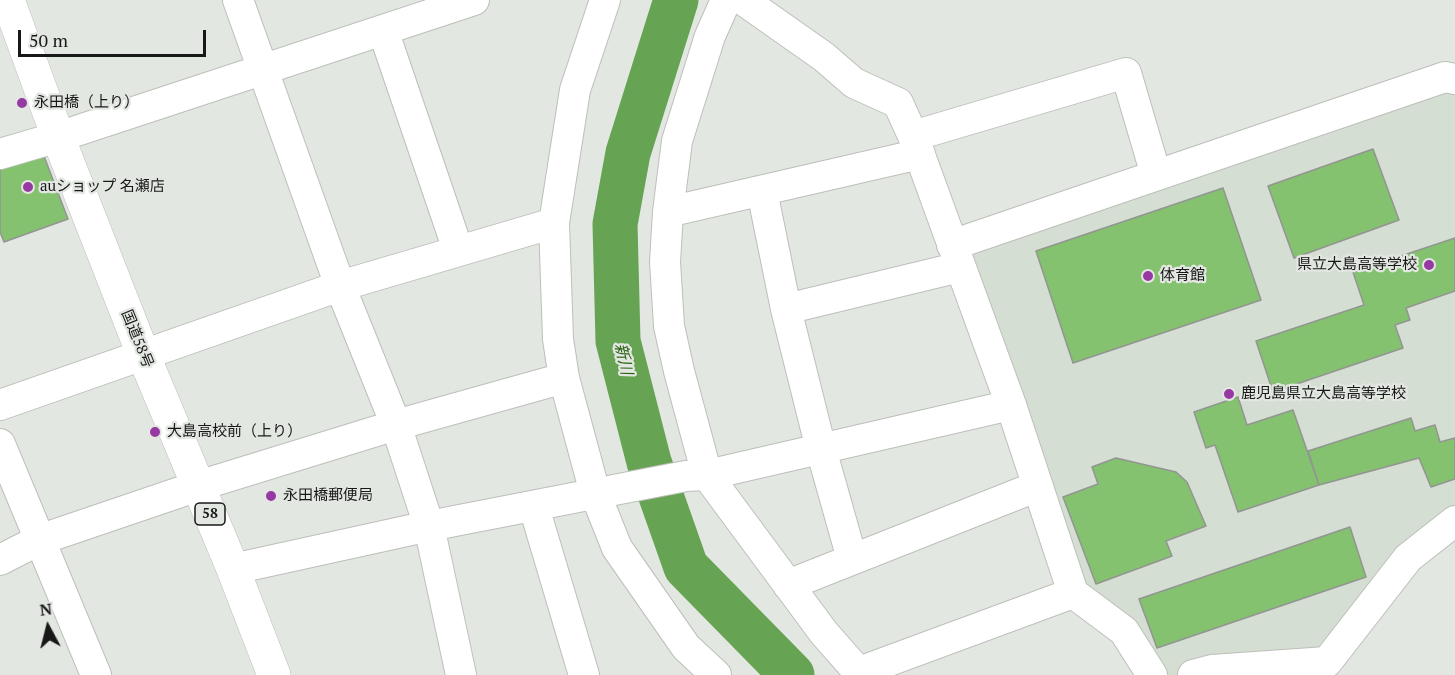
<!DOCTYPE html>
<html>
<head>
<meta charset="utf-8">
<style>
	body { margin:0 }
	#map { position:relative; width:1455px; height:675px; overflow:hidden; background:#e3e7e2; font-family:"PT Serif",serif }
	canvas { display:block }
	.north { position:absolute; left:18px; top:597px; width:60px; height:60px; -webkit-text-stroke:4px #e3e7e2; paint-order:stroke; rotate:353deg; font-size:16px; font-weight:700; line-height:24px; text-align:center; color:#171817 }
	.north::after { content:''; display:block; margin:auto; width:21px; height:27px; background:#171817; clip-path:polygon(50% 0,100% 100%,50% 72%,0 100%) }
	.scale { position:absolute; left:18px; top:30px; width:188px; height:27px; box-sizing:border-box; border:3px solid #171817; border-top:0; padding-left:8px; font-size:18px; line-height:21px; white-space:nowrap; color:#171817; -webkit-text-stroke:4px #e3e7e2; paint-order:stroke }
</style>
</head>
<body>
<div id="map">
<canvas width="1455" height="675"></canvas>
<div class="north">N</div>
<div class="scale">50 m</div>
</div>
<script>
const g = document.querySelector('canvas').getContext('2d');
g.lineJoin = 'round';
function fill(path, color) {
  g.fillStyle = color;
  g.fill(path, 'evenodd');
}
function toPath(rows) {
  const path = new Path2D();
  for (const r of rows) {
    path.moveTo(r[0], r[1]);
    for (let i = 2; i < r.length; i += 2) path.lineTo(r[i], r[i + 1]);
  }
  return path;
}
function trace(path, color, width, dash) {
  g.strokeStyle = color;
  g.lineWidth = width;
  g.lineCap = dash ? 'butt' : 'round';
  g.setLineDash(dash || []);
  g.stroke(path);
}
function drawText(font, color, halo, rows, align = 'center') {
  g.font = font + ' "PT Serif","Noto Sans JP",serif';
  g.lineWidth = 4.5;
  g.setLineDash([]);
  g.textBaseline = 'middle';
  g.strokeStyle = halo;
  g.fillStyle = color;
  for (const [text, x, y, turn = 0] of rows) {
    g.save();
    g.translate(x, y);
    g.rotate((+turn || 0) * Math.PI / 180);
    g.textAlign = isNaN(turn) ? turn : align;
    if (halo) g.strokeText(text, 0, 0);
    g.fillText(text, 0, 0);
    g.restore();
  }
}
fill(toPath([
	[1455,79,1455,521,1327,662,1193,675,1152,675,1073,593,952,245]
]), '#d5ded2');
trace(toPath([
	[676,0,628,153,615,224,618,341,649,462,686,567,792,675]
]), '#66a353', 45);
const building = toPath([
	[39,143,68,219,4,242,0,232,0,154,39,143],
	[1373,149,1399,220,1294,258,1268,186,1373,149],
	[1223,188,1261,300,1073,363,1036,251,1223,188],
	[1455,238,1455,291,1406,308,1410,320,1395,325,1403,348,1273,392,1256,341,1364,305,1353,272,1455,238],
	[1238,397,1247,425,1293,410,1319,485,1238,512,1215,445,1206,448,1194,412,1238,397],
	[1411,418,1415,431,1435,425,1440,442,1455,438,1455,479,1431,487,1419,458,1319,485,1308,451,1411,418],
	[1116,458,1176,472,1187,482,1206,526,1166,541,1172,556,1096,584,1063,497,1098,484,1092,467,1116,458],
	[1350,527,1366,577,1157,648,1139,599,1350,527]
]);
fill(building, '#84c270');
trace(building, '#929591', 1.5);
const minor = toPath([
	[238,0,340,286,396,425,429,526,461,675],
	[605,0,575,90,554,223,558,339,564,378,595,493,617,548,686,647,716,675],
	[726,0,710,36,677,141,668,212,665,262,669,326,679,371,707,475,824,633,861,675],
	[743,0,824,57,854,83,898,103,913,136,1011,405,1073,593,1124,631,1152,675],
	[383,30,458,250],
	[913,136,1126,73,1156,175],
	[0,154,58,137,474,0],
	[762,191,786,309,821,449,852,559],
	[668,212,920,154],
	[952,245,1445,77,1455,79],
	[786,309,960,267],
	[0,405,340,286,554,223],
	[0,444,96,675],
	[534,507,584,675],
	[0,560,39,540,198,486,396,425,564,378],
	[233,569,429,526,686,476,707,475,1011,405],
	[788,585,1038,486],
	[859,672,1073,593],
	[1193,675,1212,670,1327,662,1408,558,1455,521]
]);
const highway = toPath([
	[8,0,58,137,143,354,233,569,274,675]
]);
trace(minor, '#bcbfba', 32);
trace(highway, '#bcbfba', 34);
trace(minor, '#fff', 30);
trace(highway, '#fff', 33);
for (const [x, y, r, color] of [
	[22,103,6,"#9739a2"],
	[28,187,6,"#9739a2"],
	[1429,265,6,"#9739a2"],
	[1148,276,6,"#9739a2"],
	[1229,394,6,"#9739a2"],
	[155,432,6,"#9739a2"],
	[271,496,6,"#9739a2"]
]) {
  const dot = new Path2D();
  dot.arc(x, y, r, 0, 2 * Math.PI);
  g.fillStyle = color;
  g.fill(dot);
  trace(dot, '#e3e7e2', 2);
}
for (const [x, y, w] of [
	[210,514,30]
]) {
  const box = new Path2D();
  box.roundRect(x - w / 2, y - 11, w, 22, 4.5);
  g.fillStyle = '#e3e7e2';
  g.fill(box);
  trace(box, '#171817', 1.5);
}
drawText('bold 14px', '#171817', null, [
	["58",210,514]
]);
drawText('15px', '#171817', '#e3e7e2', [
	["永田橋（上り）",34,103],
	["auショップ 名瀬店",40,187],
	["県立大島高等学校",1417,265,"right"],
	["体育館",1160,276],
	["鹿児島県立大島高等学校",1241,394],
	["大島高校前（上り）",167,432],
	["永田橋郵便局",283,496]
], 'left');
drawText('15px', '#171817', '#e3e7e2', [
	["国道58号",137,339,68]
]);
drawText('italic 16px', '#27620e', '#e3e7e2', [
	["新川",623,359,77]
]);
</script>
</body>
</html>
